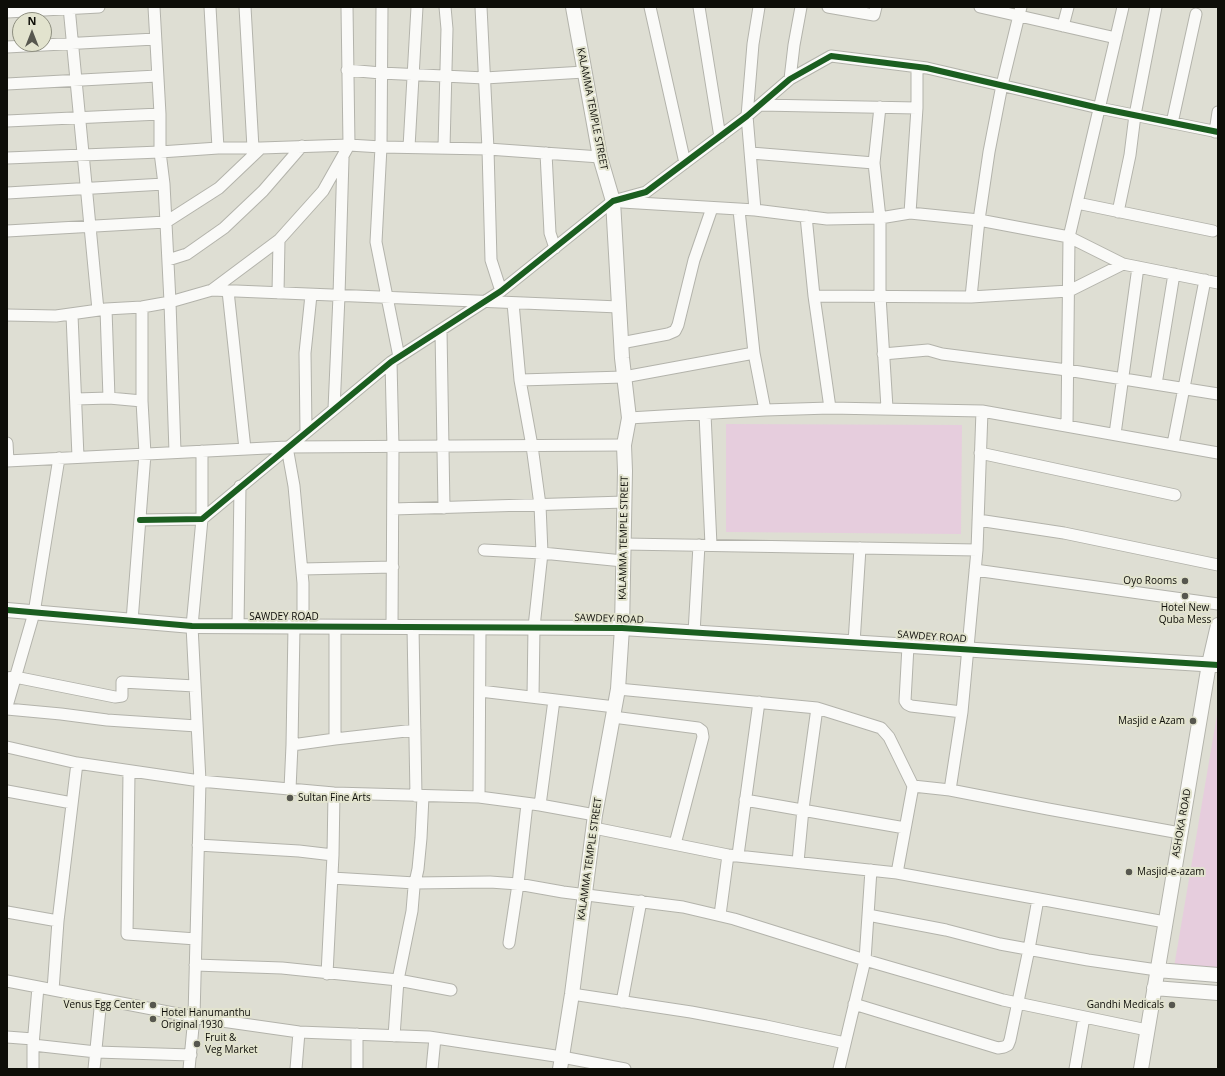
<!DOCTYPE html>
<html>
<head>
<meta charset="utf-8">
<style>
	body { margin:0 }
	#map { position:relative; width:1225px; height:1076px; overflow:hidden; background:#deded3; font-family:"Open Sans",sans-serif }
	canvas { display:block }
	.frame { position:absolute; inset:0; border:8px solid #0e0e08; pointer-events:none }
	.north { position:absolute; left:12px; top:12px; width:40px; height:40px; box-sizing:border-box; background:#e2e3ce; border:1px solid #8d8e7f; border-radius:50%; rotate:0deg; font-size:11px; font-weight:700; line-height:16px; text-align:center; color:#0e0e08 }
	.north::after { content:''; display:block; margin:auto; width:14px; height:18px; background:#57574f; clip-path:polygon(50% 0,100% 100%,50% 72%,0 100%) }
</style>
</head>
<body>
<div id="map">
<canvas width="1225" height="1076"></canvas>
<div class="frame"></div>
<div class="north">N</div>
</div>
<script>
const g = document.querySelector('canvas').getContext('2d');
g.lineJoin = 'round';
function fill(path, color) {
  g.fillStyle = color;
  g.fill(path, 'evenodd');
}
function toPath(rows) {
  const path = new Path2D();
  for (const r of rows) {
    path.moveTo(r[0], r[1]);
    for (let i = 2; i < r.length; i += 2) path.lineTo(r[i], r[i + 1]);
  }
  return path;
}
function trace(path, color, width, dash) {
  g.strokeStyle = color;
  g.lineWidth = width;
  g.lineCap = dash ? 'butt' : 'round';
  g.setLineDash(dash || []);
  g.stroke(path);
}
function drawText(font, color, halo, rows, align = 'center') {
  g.font = font + ' "Open Sans",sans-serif';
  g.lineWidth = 4;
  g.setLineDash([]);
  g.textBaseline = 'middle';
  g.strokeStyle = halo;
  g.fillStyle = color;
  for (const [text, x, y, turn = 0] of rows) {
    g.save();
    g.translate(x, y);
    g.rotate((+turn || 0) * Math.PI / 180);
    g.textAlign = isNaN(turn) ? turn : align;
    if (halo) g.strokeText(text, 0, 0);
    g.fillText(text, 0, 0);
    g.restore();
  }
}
fill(toPath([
	[726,424,962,425,961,534,726,532],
	[1218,709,1218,970,1174,967]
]), '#e6cddd');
const minor = toPath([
	[69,7,98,310],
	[154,7,160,114,160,152,164,184,170,302,175,452],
	[210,7,218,148],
	[245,7,253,148],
	[382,7,381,147,376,242,399,357],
	[481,7,488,149,491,260,501,291],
	[650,7,685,163],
	[699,7,720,137],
	[828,7,874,15,876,7],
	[980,7,1116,38],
	[7,12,99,7],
	[1063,26,1068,7],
	[7,47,155,39],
	[347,70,381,73,485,78,584,72],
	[790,79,794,45,801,7],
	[7,84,157,76],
	[760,105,917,108],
	[880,107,874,163,880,218,880,296,887,408],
	[7,121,160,114],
	[1172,123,1196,14],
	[1215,132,1218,112],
	[409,147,417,7],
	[444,148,447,29,445,7],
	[546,153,550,233,555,248],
	[751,153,874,163],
	[7,158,160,152,218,148,261,148,349,145,381,147,488,149,600,157],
	[7,193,164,184],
	[622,202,755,210,827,219,880,218,910,213,979,220,1069,237,1123,264,1218,283],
	[1077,203,1213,231],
	[739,210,754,353,765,410],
	[755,210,747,116,753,44,759,7],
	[1118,212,1130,155,1135,115,1156,7],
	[910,213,917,108,917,67],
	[806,216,814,296,830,408],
	[7,231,166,222,219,188,261,148],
	[168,260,187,254,224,228,263,191,302,146],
	[212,290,619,307],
	[228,291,245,449],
	[278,293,279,240],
	[814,296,971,297,1069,291,1123,264],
	[971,297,979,220,989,152,1002,85,1021,7],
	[513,303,520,380,532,446,540,505,542,553,534,627,533,697],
	[106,309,109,398],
	[7,315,56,316,106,309,142,307,170,302,212,290,279,240,323,191,349,145,347,7],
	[72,315,78,457],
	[441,330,444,508],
	[621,343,668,334,675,331,678,325,694,260,712,208],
	[883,354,928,350,942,354,1067,370,1218,394],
	[391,362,393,447,392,627],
	[520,380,624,377,754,353],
	[1156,384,1174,274],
	[76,399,109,398,142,401],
	[334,409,339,296,343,158],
	[705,414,711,545],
	[629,418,765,410,830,408,982,411,1218,453],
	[1067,425,1069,237,1123,7],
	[306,432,305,353,311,295],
	[1115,434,1138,267],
	[7,443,8,461],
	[1173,444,1205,280],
	[287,447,294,486,303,583,303,627],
	[980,453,1175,495],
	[7,461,287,447,624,445],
	[393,509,625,502],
	[140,520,202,519,391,362,501,291,613,201,646,192,747,116,790,79,831,56,927,68,1099,108,1218,132],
	[978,520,1064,533,1218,565],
	[624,544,977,550],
	[484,550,542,553,623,561],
	[302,569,393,567],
	[975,570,1218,604],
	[132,621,145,454,142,401,142,307],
	[238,626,240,486],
	[294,627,292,745,335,739,335,627],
	[413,627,416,796],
	[694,633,699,545],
	[854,643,860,548],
	[908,646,905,701,907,704,911,706,962,712],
	[7,678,15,677,115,697,122,696,122,682,195,686],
	[618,689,817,708,881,728,889,737,913,786,897,873],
	[480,691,615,707],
	[7,706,34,613,59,458],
	[7,709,61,714,107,720,197,726],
	[613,717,698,728,702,731,703,737,675,844],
	[335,739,415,730],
	[7,747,77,763,200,781,334,793,479,797,540,805,595,815],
	[129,772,127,934,196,939],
	[913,786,950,790,1048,809,1180,833],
	[290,789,292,745],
	[950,790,962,712,977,550,982,411],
	[7,791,72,803],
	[479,797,480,628],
	[745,800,905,828],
	[540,805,554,700],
	[594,828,728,855,897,873,1165,922],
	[198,845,299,851,333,855],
	[738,855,759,702],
	[798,862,803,809,817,708],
	[332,878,415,883,490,882,518,884,563,892,683,907,734,919,865,960,1003,1000,1147,1030],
	[7,912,58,921],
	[720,915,728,855],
	[868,915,946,930,1000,944,1088,960,1157,970],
	[509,943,518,884,527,804],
	[195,965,282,968,398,980,451,990],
	[327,974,333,855,334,793],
	[7,981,194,1017,299,1032,429,1037,562,1057,625,1069],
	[53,990,58,921,77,763],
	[572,994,691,1012,766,1026,845,1043],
	[622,1002,641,901],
	[854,1004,998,1048,1004,1047,1008,1045,1010,1040,1029,949,1038,899],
	[357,1034,357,1069],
	[394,1036,398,980,412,911,414,887,418,869,421,838,423,796],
	[7,1037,33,1039],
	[33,1045,96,1052,191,1055],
	[33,1069,33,1045,38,987],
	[94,1069,101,999],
	[189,1069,194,1017,200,781,192,626,202,519,202,451],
	[296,1069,299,1032],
	[432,1069,435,1038],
	[839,1069,865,960,871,870],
	[1075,1069,1084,1017]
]);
const tertiary = toPath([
	[7,610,192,626,622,628,1218,665],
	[1157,970,1218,975],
	[1154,988,1218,993],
	[560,1069,572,994,595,815,618,689,622,628,625,471,624,445,629,418,622,358,613,201,600,157,573,7],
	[1141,1069,1209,664,1218,625]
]);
trace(minor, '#b3b3ab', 13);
trace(tertiary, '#b3b3ab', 16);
trace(minor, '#fafaf8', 11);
trace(tertiary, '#fafaf8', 14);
trace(toPath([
	[140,520,202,519,391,362,501,291,613,201,646,192,747,116,790,79,831,56,927,68,1099,108,1218,132],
	[7,610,192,626,622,628,1218,665]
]), '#1b5e20', 6);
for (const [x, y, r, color] of [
	[1185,581,4,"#57574f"],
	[1185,596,4,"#57574f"],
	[1193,721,4,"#57574f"],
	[290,798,4,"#57574f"],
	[1129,872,4,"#57574f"],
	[153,1005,4,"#57574f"],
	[1172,1005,4,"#57574f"],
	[153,1019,4,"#57574f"],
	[197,1044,4,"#57574f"]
]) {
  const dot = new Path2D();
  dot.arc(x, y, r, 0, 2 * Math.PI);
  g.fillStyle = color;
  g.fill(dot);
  trace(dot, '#e2e3ce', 1.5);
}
drawText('10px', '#0e0e08', '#e2e3ce', [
	["KALAMMA TEMPLE STREET",592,109,79],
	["KALAMMA TEMPLE STREET",624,538,-89],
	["SAWDEY ROAD",284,617],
	["SAWDEY ROAD",609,619,2],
	["SAWDEY ROAD",932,637,4],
	["ASHOKA ROAD",1182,823,-80],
	["KALAMMA TEMPLE STREET",590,859,-82]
]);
drawText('10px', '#0e0e08', '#e2e3ce', [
	["Oyo Rooms",1177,581],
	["Hotel New",1185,608,"center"],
	["Quba Mess",1185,620,"center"],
	["Masjid e Azam",1185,721],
	["Sultan Fine Arts",298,798,"left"],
	["Masjid-e-azam",1137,872,"left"],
	["Venus Egg Center",145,1005],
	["Gandhi Medicals",1164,1005],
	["Hotel Hanumanthu",161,1013,"left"],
	["Original 1930",161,1025,"left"],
	["Fruit &",205,1038,"left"],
	["Veg Market",205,1050,"left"]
], 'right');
</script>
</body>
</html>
